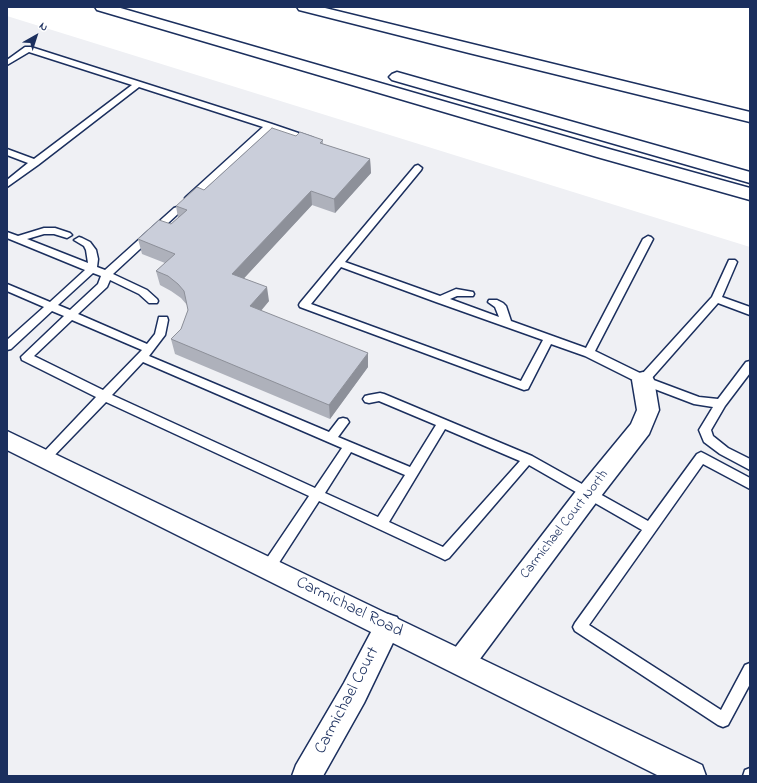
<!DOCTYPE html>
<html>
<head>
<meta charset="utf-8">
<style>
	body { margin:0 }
	#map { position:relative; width:757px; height:783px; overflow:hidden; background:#fff; font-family:"Indie Flower",sans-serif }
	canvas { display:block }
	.frame { position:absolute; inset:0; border:8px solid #1b2f5e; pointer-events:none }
	.north { position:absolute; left:16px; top:16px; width:40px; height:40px; -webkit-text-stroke:3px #fff; paint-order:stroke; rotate:39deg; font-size:11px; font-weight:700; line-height:16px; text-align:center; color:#1b2f5e }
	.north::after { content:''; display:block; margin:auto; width:14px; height:18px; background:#1b2f5e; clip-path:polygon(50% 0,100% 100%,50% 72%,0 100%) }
</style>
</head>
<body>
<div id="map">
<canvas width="757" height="783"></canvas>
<div class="frame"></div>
<div class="north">N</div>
</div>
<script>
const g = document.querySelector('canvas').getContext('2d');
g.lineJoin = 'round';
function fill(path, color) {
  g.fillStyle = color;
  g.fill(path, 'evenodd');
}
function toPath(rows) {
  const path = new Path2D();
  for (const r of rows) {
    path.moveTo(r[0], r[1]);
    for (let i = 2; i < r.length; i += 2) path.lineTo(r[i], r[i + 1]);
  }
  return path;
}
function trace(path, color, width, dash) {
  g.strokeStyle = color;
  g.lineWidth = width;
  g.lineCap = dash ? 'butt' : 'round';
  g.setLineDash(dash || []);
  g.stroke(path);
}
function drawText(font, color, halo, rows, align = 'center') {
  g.font = font + ' "Indie Flower",sans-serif';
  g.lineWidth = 3;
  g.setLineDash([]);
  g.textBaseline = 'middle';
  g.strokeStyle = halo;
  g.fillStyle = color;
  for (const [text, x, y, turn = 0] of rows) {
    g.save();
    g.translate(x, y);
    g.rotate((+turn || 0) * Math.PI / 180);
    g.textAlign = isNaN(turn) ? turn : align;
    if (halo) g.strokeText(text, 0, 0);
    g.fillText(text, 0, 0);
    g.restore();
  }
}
fill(toPath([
	[7,16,750,247,750,776,7,776]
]), '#eff0f4');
const lane = toPath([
	[25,47,31,47,272,124,313,138,314,140,310,143,270,130,193,200,187,200,185,198,187,196,263,127,139,87,38,165,7,187,7,180,28,163,7,155,7,149,34,159,132,85,29,52,7,65,7,60,25,47],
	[418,165,422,168,421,170,345,262,440,296,456,289,473,292,474,294,473,296,457,296,450,299,499,317,495,307,488,302,489,300,497,300,503,303,506,306,511,321,586,348,643,239,648,236,651,237,653,239,595,351,642,374,712,297,729,260,735,260,737,262,722,297,750,307,750,315,718,303,651,379,699,397,718,399,746,362,750,361,750,373,725,406,711,430,713,436,728,448,750,459,750,470,720,454,704,442,699,430,713,407,694,404,639,383,585,356,551,344,528,389,524,390,300,307,299,305,300,303,335,261,415,166,418,165],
	[341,267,436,302,543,340,521,381,311,304,341,267],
	[177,207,182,210,180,212,113,274,147,290,157,299,158,301,157,303,149,303,139,294,110,280,107,287,78,314,147,344,155,334,159,317,167,317,168,320,165,335,149,356,329,432,339,419,343,418,347,419,349,422,338,437,410,467,436,425,379,401,369,403,365,402,363,399,365,396,369,395,380,393,384,394,532,456,648,521,697,454,701,452,705,454,750,478,750,489,703,464,589,625,721,710,745,665,750,663,750,684,728,725,723,727,718,725,575,631,573,627,575,623,642,530,529,465,449,558,445,560,441,558,319,501,273,572,268,574,263,572,262,568,263,564,309,496,106,402,49,461,45,463,41,461,39,458,41,455,96,397,22,360,21,357,64,316,52,311,11,349,7,350,7,340,44,307,7,291,7,284,50,302,85,270,7,238,7,232,18,236,44,228,55,228,70,233,72,235,67,238,54,234,44,234,27,239,88,263,86,250,84,246,74,240,79,237,82,238,90,242,96,250,98,259,97,267,105,270,174,208,177,207],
	[93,273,101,276,98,284,70,310,58,305,93,273],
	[72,320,142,350,103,390,34,356,72,320],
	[143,362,342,448,315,488,112,395,143,362],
	[445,429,520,461,443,547,389,522,445,429],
	[351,452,405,475,378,517,325,493,351,452],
	[750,768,750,776,743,776,745,770,750,768]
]);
const street = toPath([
	[643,372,651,374,654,380,659,410,649,434,598,500,471,671,461,675,451,671,447,662,451,653,580,486,631,424,637,410,632,380,635,374,643,372],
	[388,614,397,617,401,626,364,703,323,776,292,776,296,765,344,683,379,617,388,614]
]);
const secondary = toPath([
	[7,431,702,765,706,776,659,776,7,450,7,431]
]);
const highway = toPath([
	[95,7,117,7,609,149,750,188,750,200,597,157,97,10,95,7],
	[297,7,321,7,750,112,750,122,469,53,299,10,297,7],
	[397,72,750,172,750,183,392,80,389,77,392,74,397,72]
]);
trace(lane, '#1b2f5e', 3);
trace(street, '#1b2f5e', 3);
trace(secondary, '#1b2f5e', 3);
trace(highway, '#1b2f5e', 3);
fill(lane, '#fff');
fill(street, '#fff');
fill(secondary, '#fff');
fill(highway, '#fff');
fill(toPath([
	[296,136,323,140,323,144,370,159,371,173,335,213,312,205,244,278,269,301,261,311,368,353,368,367,330,419,175,354,171,339,181,329,188,310,187,305,181,298,171,291,160,285,156,271,165,263,142,254,138,239,171,224,178,218,176,206]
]), '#aeb1bb');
fill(toPath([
	[370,159,371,173,335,213,334,199],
	[311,191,312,205,235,288,232,274],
	[267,287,269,301,252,321,250,306],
	[368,353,368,367,330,419,329,405]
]), '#8d9099');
const building = toPath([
	[272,128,296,136,300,132,323,140,320,143,370,159,334,199,311,191,232,274,267,287,250,306,368,353,329,405,171,339,181,329,188,310,184,291,178,284,168,276,156,271,175,254,138,239,159,220,171,224,187,210,176,206,197,187,204,190,272,128]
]);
fill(building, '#caceda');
trace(building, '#8d9099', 1);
drawText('14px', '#1b2f5e', '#fff', [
	["Carmichael Court North",565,525,-52]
]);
drawText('17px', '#1b2f5e', '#fff', [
	["Carmichael Road",349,608,26],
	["Carmichael Court",348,701,-62]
]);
</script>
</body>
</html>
